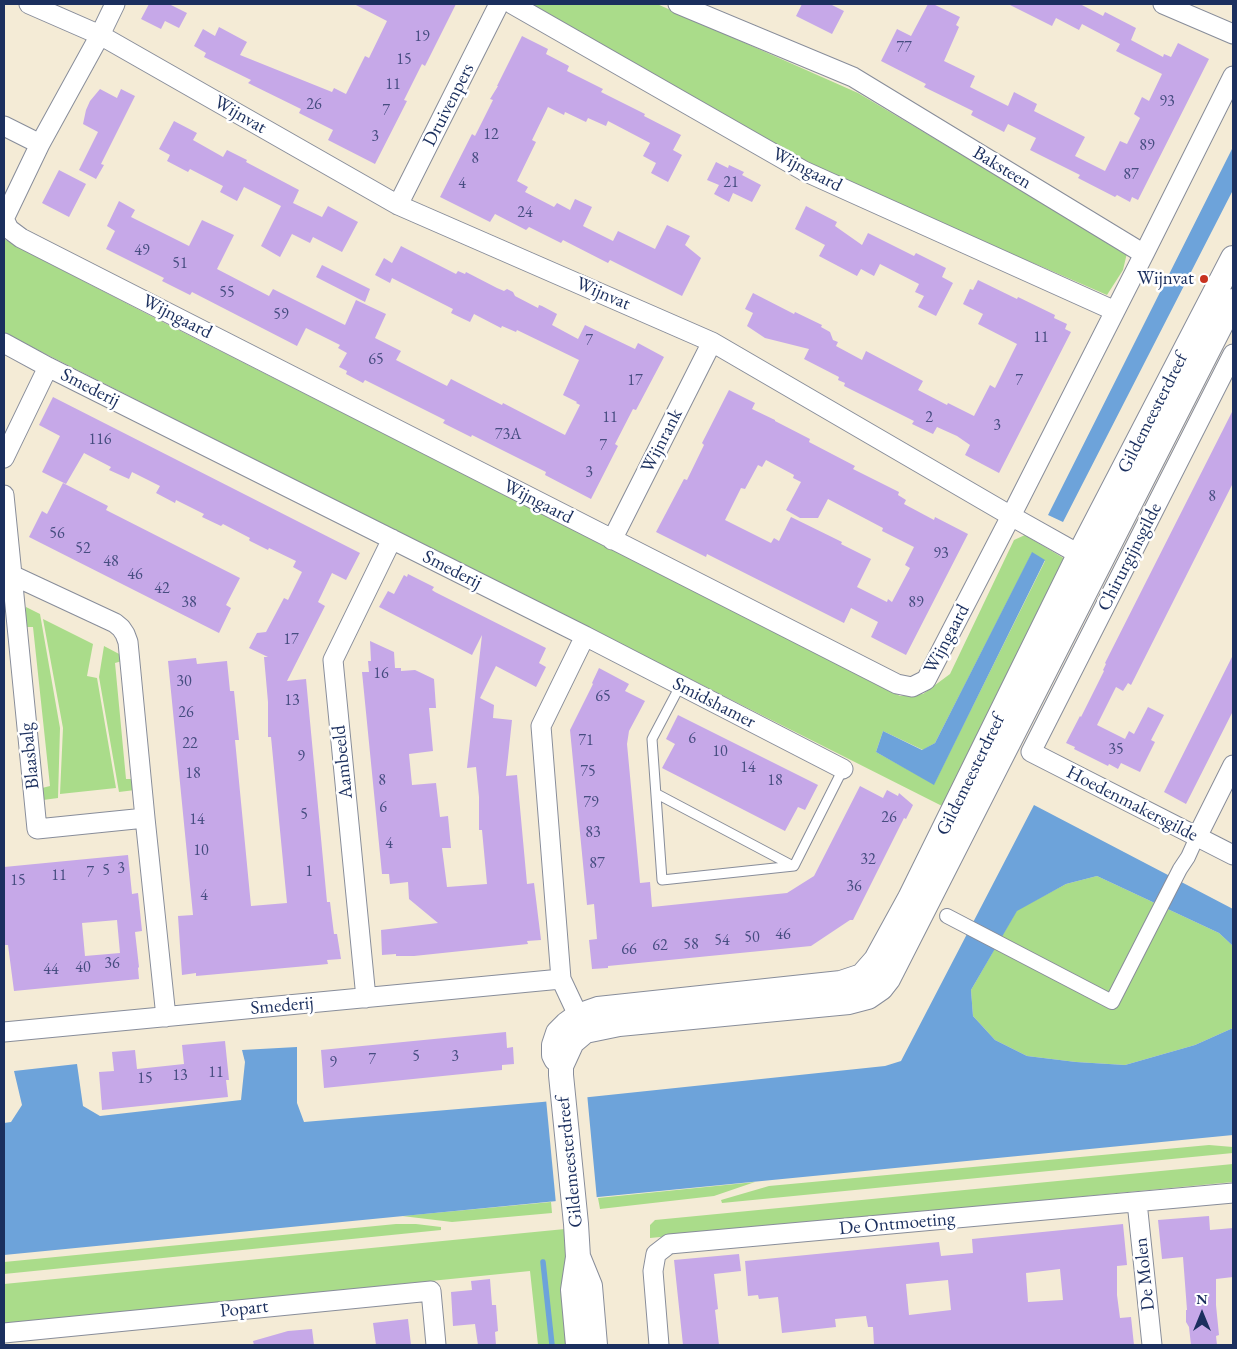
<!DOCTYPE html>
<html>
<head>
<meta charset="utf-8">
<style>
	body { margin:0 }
	#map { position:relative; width:1237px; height:1349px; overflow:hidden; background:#f4ebd6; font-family:"EB Garamond",serif }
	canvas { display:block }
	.frame { position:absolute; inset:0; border:5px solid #1b2f5e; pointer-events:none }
	.north { position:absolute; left:1177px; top:1289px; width:50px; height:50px; -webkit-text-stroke:4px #fff; paint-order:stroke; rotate:0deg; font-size:14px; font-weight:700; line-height:20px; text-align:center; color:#1b2f5e }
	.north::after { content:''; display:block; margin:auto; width:18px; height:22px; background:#1b2f5e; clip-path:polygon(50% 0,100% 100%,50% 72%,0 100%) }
</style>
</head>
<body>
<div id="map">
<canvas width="1237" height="1349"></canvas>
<div class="frame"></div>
<div class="north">N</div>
</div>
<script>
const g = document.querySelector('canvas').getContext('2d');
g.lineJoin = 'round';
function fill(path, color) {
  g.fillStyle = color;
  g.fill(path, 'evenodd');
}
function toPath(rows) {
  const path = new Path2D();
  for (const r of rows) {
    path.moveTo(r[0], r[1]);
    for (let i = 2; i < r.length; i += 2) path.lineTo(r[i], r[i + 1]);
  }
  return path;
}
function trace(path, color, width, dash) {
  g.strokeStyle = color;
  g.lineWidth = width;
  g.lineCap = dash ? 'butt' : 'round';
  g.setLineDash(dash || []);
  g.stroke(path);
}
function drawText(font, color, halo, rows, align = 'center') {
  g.font = font + ' "EB Garamond",serif';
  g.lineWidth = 5;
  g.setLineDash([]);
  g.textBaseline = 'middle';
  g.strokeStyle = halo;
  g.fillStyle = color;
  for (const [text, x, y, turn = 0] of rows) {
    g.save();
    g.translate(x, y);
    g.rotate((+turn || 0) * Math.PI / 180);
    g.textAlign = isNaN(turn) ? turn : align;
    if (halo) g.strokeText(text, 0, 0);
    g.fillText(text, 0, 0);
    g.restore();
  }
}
fill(toPath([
	[529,4,657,4,858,93,1127,253,1123,270,1107,295,1038,265,804,171],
	[4,239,35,256,153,317,440,462,900,696,923,694,950,674,1014,540,1025,535,1065,559,946,808,4,333],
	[1032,553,1045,561,934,784,876,752,883,731,923,750,935,743],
	[26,607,40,614,60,728,58,798,43,800,42,788,50,786,33,627,26,627,25,613],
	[43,619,93,644,87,676,97,678,116,788,60,794,63,728],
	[104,646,121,655,122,661,115,663,126,779,134,779,135,790,119,792,99,677],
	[1097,876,1219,933,1233,946,1233,1028,1195,1045,1125,1065,1076,1062,1027,1056,995,1040,973,1016,971,990,1017,910,1066,884],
	[1209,1145,1233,1147,1233,1153,722,1203,721,1200,769,1186],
	[1233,1164,1233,1182,650,1238,650,1225,655,1220],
	[755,1182,714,1196,600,1209,598,1198],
	[551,1202,552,1213,452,1222,402,1216],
	[396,1224,416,1224,441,1227,441,1230,4,1274,4,1262],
	[565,1229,571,1345,538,1345,530,1271,4,1324,4,1284]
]), '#aadc8a');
fill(toPath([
	[1233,147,1233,190,1063,522,1048,515],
	[1032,552,1045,560,934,785,876,752,883,731,922,750,935,743],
	[1034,805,1233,909,1233,946,1219,933,1097,876,1066,884,1017,911,971,990,973,1016,995,1040,1027,1056,1076,1062,1125,1065,1195,1045,1233,1028,1233,1135,4,1255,4,1123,11,1122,22,1105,14,1071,77,1064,83,1106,100,1116,241,1100,245,1062,242,1050,297,1047,297,1103,304,1122,542,1102,885,1066,901,1061]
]), '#6da3da');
fill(toPath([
	[587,1093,597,1200,556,1204,546,1099]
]), '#f4ebd6');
trace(toPath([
	[543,1262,552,1345]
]), '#6da3da', 5.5);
fill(toPath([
	[149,4,169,4,187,13,179,28,165,21,161,29,141,19],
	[354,4,456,4,425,66,422,64,404,100,407,101,375,164,328,140,333,130,299,113,301,109,248,83,251,80,204,57,206,53,194,46,203,29,215,36,219,27,247,42,240,55,332,92,334,88,346,94,365,56,369,58,387,21],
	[802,4,830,4,844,11,832,34,796,16],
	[928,4,933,4,960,17,956,25,959,27,944,61,975,76,970,87,1008,106,1014,92,1037,104,1034,111,1085,137,1075,156,1105,171,1120,141,1127,144,1140,118,1134,114,1142,97,1149,101,1162,74,1116,51,1120,44,1082,24,1079,30,1056,18,1052,26,1008,4,1080,4,1103,16,1105,12,1136,28,1131,40,1163,57,1164,54,1171,57,1178,43,1209,59,1138,200,1132,197,1130,202,1117,195,1115,197,1078,178,1080,175,1030,150,1036,138,1008,124,1004,132,971,115,973,111,924,87,926,84,881,61,897,29,911,36],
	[522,36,548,49,546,54,569,66,567,71,603,89,601,92,645,114,644,116,681,135,673,150,682,155,668,182,651,173,656,163,643,156,650,143,608,121,606,126,588,118,586,122,565,112,564,115,548,107,532,140,536,142,517,181,528,187,525,192,554,207,557,203,570,210,575,199,592,207,583,226,613,241,618,231,655,249,667,225,690,236,685,245,701,258,682,296,610,260,608,263,563,240,561,243,529,227,526,230,495,214,490,222,440,197,472,134,475,136,493,100,490,99,498,86,497,86],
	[100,89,117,98,121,89,135,96,101,164,104,165,96,179,79,170,98,132,83,124,86,110,90,101],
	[174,121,197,133,193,140,223,157,227,150,247,160,246,162,299,190,293,203,322,217,328,206,358,222,342,252,313,237,310,243,292,234,280,257,261,246,281,206,244,187,237,201,220,192,223,186,190,169,188,172,167,161,170,155,159,149],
	[716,162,728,168,729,165,744,172,742,175,761,185,752,202,733,193,729,202,714,194,719,185,707,180],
	[59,170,86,184,69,217,42,203],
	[119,201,135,210,131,217,189,246,202,220,234,235,217,269,269,296,273,289,345,325,356,300,386,314,375,338,401,351,396,360,447,386,451,379,502,405,503,403,565,435,580,405,576,403,577,402,563,395,579,360,517,330,516,332,502,326,501,328,474,314,470,322,451,313,453,309,392,278,390,283,375,275,384,258,392,263,401,246,456,274,458,271,465,274,466,272,497,288,504,291,507,289,513,292,515,296,538,308,539,305,542,306,557,314,552,325,578,339,585,325,635,349,638,343,664,357,636,410,633,409,615,444,618,446,591,499,545,475,546,472,472,435,471,437,443,423,445,420,365,380,363,383,346,374,347,371,339,367,347,353,338,348,340,345,306,328,297,346,192,292,190,295,162,281,164,278,106,249,115,231,107,226],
	[806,206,837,222,835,226,862,245,868,233,914,256,916,253,946,268,942,277,953,283,936,316,918,307,924,296,915,292,919,284,880,264,874,276,861,269,857,276,819,256,825,245,795,229],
	[322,265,370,289,365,302,316,277],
	[978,280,1017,299,1018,297,1055,315,1054,318,1067,324,1065,329,1071,332,999,473,965,455,970,445,957,436,937,427,933,434,912,424,914,421,844,386,845,383,838,380,839,377,804,359,809,349,765,338,747,326,753,313,745,309,753,293,794,314,795,312,822,325,821,327,830,332,833,340,838,342,836,346,862,360,866,351,923,381,918,390,947,405,948,403,974,416,990,385,995,388,1017,344,978,324,983,314,963,304,970,289,973,290],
	[729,390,755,403,752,409,775,420,775,421,810,439,809,442,855,466,853,469,899,492,898,495,906,500,904,504,934,520,935,517,968,534,906,655,871,637,878,622,851,608,844,623,707,554,706,557,656,532,684,479,687,480,704,445,702,443],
	[766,460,794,475,793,478,801,482,786,510,800,518,818,518,828,499,883,528,882,531,914,547,905,565,910,568,892,602,888,599,887,602,857,587,871,559,841,544,842,542,791,517,779,541,774,538,771,543,725,520,741,488,745,489,758,465,762,467],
	[53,397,360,553,346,580,332,573,318,602,325,606,287,681,306,679,327,902,330,902,334,934,337,934,341,959,327,960,328,964,318,965,196,976,196,973,182,975,178,916,193,915,168,661,196,658,197,664,227,661,230,691,234,691,239,740,235,740,251,906,287,903,271,737,268,737,268,702,264,657,268,657,249,648,257,633,266,632,284,598,288,600,302,572,293,567,296,561,269,548,268,550,250,541,249,540,250,538,223,524,221,526,202,517,204,514,176,500,175,503,156,493,160,486,132,472,129,479,109,470,111,467,84,453,66,484,42,472,60,436,39,425],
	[1233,410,1233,483,1131,685,1128,683,1123,691,1116,687,1097,725,1125,739,1129,731,1134,734,1148,707,1164,715,1151,740,1155,742,1140,772,1121,763,1118,769,1109,764,1108,766,1074,749,1075,747,1066,743,1080,716,1081,717,1104,671,1103,670,1106,664,1105,663],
	[63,483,108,506,106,510,240,578,226,605,231,608,219,633,29,537,42,511,47,514],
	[408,574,434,587,432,590,435,592,546,648,539,663,546,667,536,687,496,666,480,698,494,705,493,718,512,720,506,776,517,775,527,884,534,883,541,940,527,941,528,944,414,956,396,956,396,954,382,955,381,930,438,923,409,899,408,882,390,884,389,874,382,874,362,672,369,672,368,661,371,661,370,641,394,652,395,668,401,668,401,671,415,670,434,679,436,708,429,708,433,751,409,754,412,785,436,783,440,817,448,816,451,848,442,848,447,887,487,884,482,830,479,830,479,797,476,767,467,768,482,635,472,655,379,607,388,591,394,594,404,575,407,577],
	[1233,655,1233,711,1186,804,1164,792],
	[599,668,629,684,625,691,645,701,629,731,627,744,640,883,650,882,652,907,787,893,814,876,860,786,883,798,887,790,898,796,899,793,913,805,906,819,904,818,853,920,850,920,811,946,608,966,608,968,592,969,589,940,597,939,594,904,587,905,570,730,593,684,592,683],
	[678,715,818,785,805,810,798,807,785,831,662,768,675,744,666,739],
	[128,855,132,894,138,893,142,931,135,932,139,967,138,968,139,979,14,991,8,945,5,945,4,935,4,867],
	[117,920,120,953,85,956,82,923],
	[506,1032,507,1048,513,1047,514,1064,502,1065,502,1070,324,1088,321,1050],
	[225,1041,229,1080,226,1080,228,1097,102,1110,99,1072,114,1071,112,1052,135,1050,137,1069,184,1064,182,1045],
	[1209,1216,1210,1230,1233,1228,1233,1277,1216,1279,1216,1305,1219,1335,1216,1336,1217,1345,1191,1345,1189,1327,1186,1322,1186,1310,1187,1310,1183,1257,1162,1259,1158,1220],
	[1123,1224,1127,1265,1117,1266,1117,1295,1120,1318,1131,1317,1134,1345,874,1345,873,1327,868,1327,866,1316,835,1319,836,1327,782,1333,778,1297,759,1299,758,1295,748,1296,745,1261,939,1242,941,1256,973,1253,972,1239],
	[1060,1269,1063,1300,1028,1302,1026,1273],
	[948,1280,951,1310,909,1315,906,1284],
	[739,1254,741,1271,714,1274,718,1309,715,1310,719,1345,683,1345,674,1260],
	[490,1279,492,1305,496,1305,498,1331,495,1332,496,1345,478,1345,475,1324,453,1326,451,1292,472,1290,471,1281],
	[408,1319,411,1345,376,1345,373,1323],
	[312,1329,314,1345,254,1345,253,1341,288,1331]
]), '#c6a8e8');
const service = toPath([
	[680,686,652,739,662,880,794,866,843,769],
	[657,794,793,866]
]);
const pedestrian = toPath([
	[947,916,1112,1002,1180,869,1188,857,1197,837]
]);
const minor = toPath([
	[29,4,100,35,398,205,712,342,1011,516,1091,561],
	[115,4,100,35,40,144,4,219,9,229,21,238,897,684,912,687,926,680,1011,516,1144,254],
	[512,4,804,171,1115,311],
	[678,4,853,77,1144,254,1233,76],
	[1163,4,1233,34],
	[4,126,40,144],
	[398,205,499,4],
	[4,343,48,367,585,636,541,726,561,979,584,1028],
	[1233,354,1031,752,1233,855],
	[4,458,48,367],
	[4,495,12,575,37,829,145,818,128,642,125,634,121,628,115,623,12,575],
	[612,540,712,342],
	[585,636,843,769],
	[145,818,166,1017],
	[1197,837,1233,765],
	[366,998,333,660,392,539],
	[4,1032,561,979],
	[1137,1202,1152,1345],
	[4,1333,431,1291,436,1345],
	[659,1345,653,1271,656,1254,669,1244,1233,1193]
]);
const tertiary = toPath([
	[556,1059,554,1055,554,1045,558,1033,567,1024,578,1016,598,1009,841,983,862,976,876,960,910,898,1079,555,1233,258],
	[579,1259,590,1286,595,1345],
	[578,1345,573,1290,578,1257,576,1224,561,1075,561,1066,572,1042,585,1031,619,1024,849,1002,868,997,881,988,888,979,1233,301]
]);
trace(service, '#888d9a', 11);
trace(pedestrian, '#888d9a', 16);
trace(minor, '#888d9a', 21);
trace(tertiary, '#888d9a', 26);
trace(service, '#fff', 9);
trace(pedestrian, '#fff', 14);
trace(minor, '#fff', 19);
trace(tertiary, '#fff', 24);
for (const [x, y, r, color] of [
	[1204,279,5,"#c8321e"]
]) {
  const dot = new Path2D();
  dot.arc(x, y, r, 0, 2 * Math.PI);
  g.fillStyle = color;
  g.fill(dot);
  trace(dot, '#fff', 2);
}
drawText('16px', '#464d80', null, [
	["19",422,37],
	["77",904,48],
	["15",404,60],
	["11",393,85],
	["93",1167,102],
	["26",314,105],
	["7",386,111],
	["12",491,135],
	["3",375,137],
	["89",1147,146],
	["8",475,159],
	["87",1131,175],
	["21",731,183],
	["4",462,184],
	["24",525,213],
	["49",142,251],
	["51",180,264],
	["55",227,293],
	["59",281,315],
	["11",1041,338],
	["7",589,341],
	["65",376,360],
	["17",635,381],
	["7",1019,381],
	["11",610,418],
	["2",929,418],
	["3",997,426],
	["73A",508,435],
	["116",100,440],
	["7",603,446],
	["3",589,473],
	["8",1212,497],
	["56",57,534],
	["52",83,549],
	["93",941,554],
	["48",111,562],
	["46",135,575],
	["42",162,589],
	["38",189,603],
	["89",916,603],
	["17",291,640],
	["16",381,674],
	["30",184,682],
	["65",603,697],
	["13",292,701],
	["26",186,713],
	["6",692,739],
	["71",586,741],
	["22",190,744],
	["35",1116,750],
	["10",720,752],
	["9",301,757],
	["14",748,768],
	["75",588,772],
	["18",193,774],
	["8",382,781],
	["18",775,781],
	["79",591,803],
	["6",383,808],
	["5",304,815],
	["26",889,818],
	["14",197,820],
	["83",593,833],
	["4",389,844],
	["10",201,851],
	["32",868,860],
	["87",597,864],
	["3",121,869],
	["5",106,871],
	["1",309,872],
	["7",90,873],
	["11",59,876],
	["15",18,881],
	["36",854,887],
	["4",204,896],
	["46",783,935],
	["50",752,938],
	["54",722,941],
	["58",691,945],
	["62",660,946],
	["66",629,950],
	["36",112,964],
	["40",83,968],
	["44",51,970],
	["5",416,1057],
	["3",455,1057],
	["7",372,1060],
	["9",333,1063],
	["11",216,1073],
	["13",180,1076],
	["15",145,1079]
]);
drawText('19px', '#1b2f5e', '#fff', [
	["Druivenpers",449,105,-63],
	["Wijnvat",240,115,30],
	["Baksteen",1002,168,31],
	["Wijngaard",807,170,27],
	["Wijnvat",603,294,23],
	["Wijngaard",177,317,27],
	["Smederij",90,388,27],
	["Gildemeesterdreef",1153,413,-63],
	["Wijnrank",662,441,-63],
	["Wijngaard",538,502,27],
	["Chirurgijnsgilde",1130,557,-63],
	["Smederij",452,570,27],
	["Wijngaard",947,639,-62],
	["Smidshamer",714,703,27],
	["Blaasbalg",30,756,-96],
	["Aambeeld",343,762,-96],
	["Gildemeesterdreef",971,775,-64],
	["Hoedenmakersgilde",1132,804,27],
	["Smederij",282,1006,-5],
	["Gildemeesterdreef",570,1162,-96],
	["De Ontmoeting",897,1224,-5],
	["De Molen",1145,1274,-96],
	["Popart",244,1309,-6]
]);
drawText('19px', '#1b2f5e', '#fff', [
	["Wijnvat",1194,279]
], 'right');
</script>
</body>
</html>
